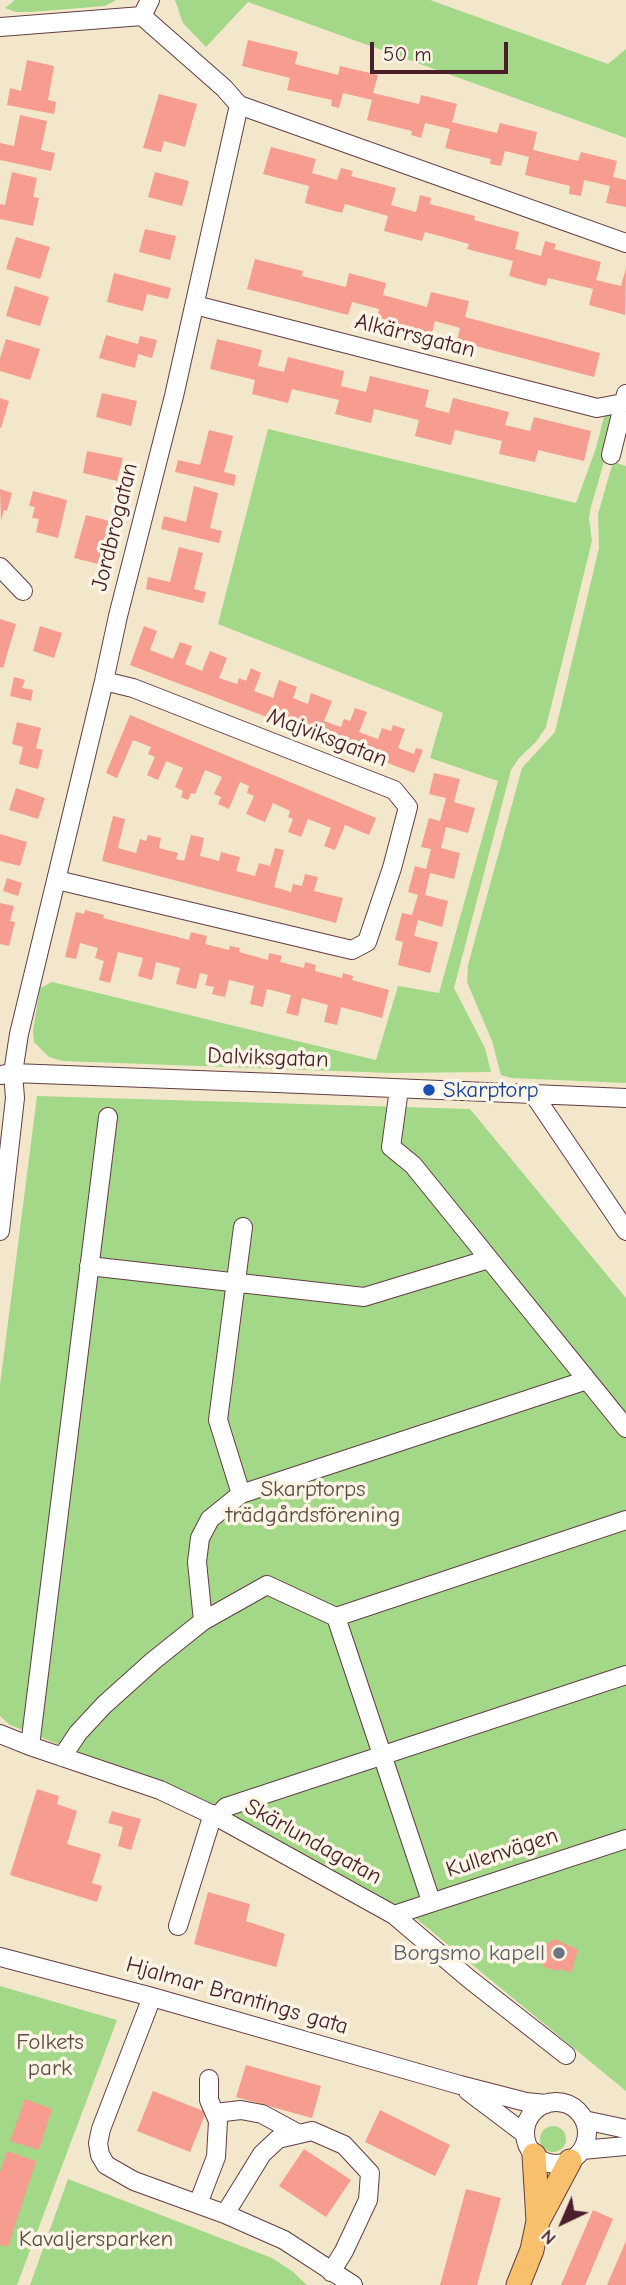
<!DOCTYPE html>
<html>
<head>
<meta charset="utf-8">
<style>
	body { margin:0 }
	#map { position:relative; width:626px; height:2285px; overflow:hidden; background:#f2e7cb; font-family:"Comic Neue",sans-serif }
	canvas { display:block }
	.north { position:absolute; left:528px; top:2187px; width:70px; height:70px; -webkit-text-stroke:5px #fcf5e5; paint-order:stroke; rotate:224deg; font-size:19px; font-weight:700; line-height:28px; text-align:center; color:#4a1f2b }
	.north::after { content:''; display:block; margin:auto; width:24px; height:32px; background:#4a1f2b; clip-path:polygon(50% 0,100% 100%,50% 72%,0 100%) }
	.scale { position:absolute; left:370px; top:42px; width:138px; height:32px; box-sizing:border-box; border:4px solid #4a1f2b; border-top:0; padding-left:9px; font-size:21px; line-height:24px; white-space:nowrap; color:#4a1f2b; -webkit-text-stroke:5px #fcf5e5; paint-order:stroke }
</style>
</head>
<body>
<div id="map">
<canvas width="626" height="2285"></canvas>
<div class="north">N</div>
<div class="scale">50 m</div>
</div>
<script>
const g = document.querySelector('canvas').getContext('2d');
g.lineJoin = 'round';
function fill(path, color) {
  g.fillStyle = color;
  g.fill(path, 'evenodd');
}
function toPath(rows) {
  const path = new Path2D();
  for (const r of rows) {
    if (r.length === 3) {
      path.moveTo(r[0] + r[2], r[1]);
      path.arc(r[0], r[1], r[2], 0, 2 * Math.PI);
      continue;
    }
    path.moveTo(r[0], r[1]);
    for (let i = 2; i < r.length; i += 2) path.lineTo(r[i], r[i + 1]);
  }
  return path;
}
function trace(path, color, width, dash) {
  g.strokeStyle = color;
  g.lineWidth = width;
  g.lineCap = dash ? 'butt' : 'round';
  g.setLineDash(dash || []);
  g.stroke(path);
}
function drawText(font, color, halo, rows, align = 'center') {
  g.font = font + ' "Comic Neue",sans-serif';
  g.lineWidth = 7;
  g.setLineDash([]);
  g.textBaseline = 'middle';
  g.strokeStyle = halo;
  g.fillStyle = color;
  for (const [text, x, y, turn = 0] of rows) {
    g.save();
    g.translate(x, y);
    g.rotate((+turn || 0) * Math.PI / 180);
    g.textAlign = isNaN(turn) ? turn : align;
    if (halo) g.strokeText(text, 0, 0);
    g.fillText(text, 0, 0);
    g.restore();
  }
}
fill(toPath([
	[15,0,116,0,105,6,31,12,16,12,5,8],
	[175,0,430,0,608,64,626,49,626,138,248,2,206,47,183,23],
	[605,413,611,415,616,420,591,507,589,518,592,541,546,727,536,742,519,758,511,770,454,988,485,1048,491,1072,391,1073,63,1061,49,1057,34,1042,33,1030,40,988,52,982,376,1060,398,986,439,993,498,781,430,758,443,713,218,624,268,429,576,503,596,448],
	[613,462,626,466,626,1083,511,1078,501,1075,492,1041,467,982,468,965,522,768,555,732,599,548,598,514],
	[37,1096,470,1109,626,1298,626,1836,395,1908,220,1809,10,1725,0,1716,0,1385],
	[626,1844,626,2091,413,1916],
	[0,1986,117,2020,17,2285,0,2285],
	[553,2139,13],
	[68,2179,272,2258,292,2271,307,2285,30,2285]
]), '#a3d888');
fill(toPath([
	[248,40,298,52,295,64,338,75,340,66,378,75,373,93,419,104,421,95,457,104,452,122,497,133,500,123,537,132,533,150,578,161,581,152,617,161,613,177,626,180,626,207,606,203,610,186,584,180,581,196,569,194,570,186,525,175,529,157,505,151,501,166,490,164,491,159,445,148,450,129,425,123,421,138,411,135,412,131,367,120,372,100,343,93,339,108,331,106,332,100,287,90,290,78,242,66],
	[27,60,54,66,48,100,56,102,54,114,7,105,10,88,21,91],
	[159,94,197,104,185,147,164,141,161,152,143,148],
	[20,115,47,121,41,150,55,153,51,171,0,160,0,143,14,146],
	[271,147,316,159,312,173,337,180,341,168,353,171,351,176,396,188,391,205,416,212,420,195,431,198,430,204,475,216,474,220,519,232,515,249,541,256,545,241,556,244,554,249,601,262,596,280,621,286,626,268,625,315,589,305,593,289,548,278,546,286,509,276,513,261,467,249,469,244,425,232,422,241,384,231,388,216,345,204,342,213,305,203,309,186,263,174],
	[12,172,37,178,33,197,39,198,33,226,0,219,0,204,5,205],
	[155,172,189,181,182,206,148,197],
	[145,229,176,236,170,260,139,252],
	[16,237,50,247,40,279,6,269],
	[255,259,303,271,302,276,346,287,349,273,386,283,383,295,427,307,431,292,469,301,465,317,600,353,594,377,457,341,460,328,435,321,431,337,376,323,379,309,352,302,348,315,247,289],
	[114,273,171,288,168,299,147,294,143,311,107,302],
	[15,286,49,297,40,326,6,316],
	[106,335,138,344,140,336,157,340,152,358,138,354,135,368,99,358],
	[6,339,40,349,30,380,0,371,0,358],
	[217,339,262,350,258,366,284,372,288,357,344,371,341,386,366,392,370,376,429,390,425,407,449,413,453,398,509,412,505,425,530,431,534,417,591,431,584,461,538,450,535,462,499,454,502,441,455,430,451,445,415,436,419,420,374,409,371,423,335,414,339,400,292,389,288,403,252,394,255,380,210,369],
	[102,393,137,401,131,426,96,417],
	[0,398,9,401,1,428,0,428],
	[209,430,233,436,224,472,236,475,234,486,175,472,178,460,200,465],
	[87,451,123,458,117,481,83,473],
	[194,486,218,493,210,528,222,531,219,543,161,529,164,516,186,522],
	[0,489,12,493,7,511,4,510,1,521],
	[33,491,67,500,58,538,36,532,39,519,32,518,35,507,29,506],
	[86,515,113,522,102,565,74,558],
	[179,547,203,553,194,589,206,592,203,603,146,589,148,577,170,582],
	[0,619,16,624,3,668,0,667],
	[40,626,62,633,54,658,33,651],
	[144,626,157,631,150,650,173,659,180,642,192,646,185,664,202,671,210,651,227,658,219,678,237,684,239,678,246,681,251,668,261,673,254,691,273,698,279,680,297,687,293,698,308,704,311,693,332,701,324,721,341,727,344,719,350,721,355,708,367,712,359,732,378,739,382,728,391,731,393,725,405,729,398,748,414,754,416,748,423,750,414,773,130,665],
	[14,677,25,680,22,688,33,690,31,701,10,696],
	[130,715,376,818,369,835,345,825,335,850,324,846,331,828,308,819,301,837,288,832,293,819,288,817,290,811,273,803,265,822,246,814,254,796,247,793,249,786,240,782,229,809,218,804,221,797,214,794,222,777,205,770,195,794,191,793,188,800,181,797,183,791,175,787,183,768,166,761,158,780,147,775,155,757,148,754,151,747,133,740,117,778,106,773],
	[17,722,41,728,36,748,43,750,38,769,19,764,23,747,12,744],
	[434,773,460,779,454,802,475,808,468,833,446,827,441,848,460,853,454,879,430,873,425,895,448,901,442,927,418,920,414,936,438,942,430,973,398,965,403,942,395,940,402,913,412,915,418,895,408,892,415,866,426,869,431,849,421,847,429,818,440,821,446,798,429,794],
	[16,788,45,798,38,819,9,810],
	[113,816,125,819,118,848,136,853,140,839,146,841,148,835,161,838,159,848,178,853,176,859,184,861,191,835,204,838,200,856,219,861,221,852,240,857,236,871,255,876,259,863,270,866,275,848,284,850,274,887,291,892,293,884,302,886,305,874,318,877,314,891,343,898,336,923,102,861],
	[0,834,27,842,20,866,0,861],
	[7,878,22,883,18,896,3,891],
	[0,903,14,906,10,921,15,922,9,946,0,944],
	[85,910,104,915,103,918,189,940,191,932,207,936,205,944,229,950,230,946,240,948,239,952,268,960,269,953,282,956,280,962,304,968,305,962,316,965,315,971,342,978,343,973,353,976,352,980,389,990,382,1018,341,1007,337,1025,324,1022,328,1005,302,998,298,1016,286,1013,291,995,267,989,263,1007,250,1004,254,986,229,980,225,997,212,994,214,987,205,985,208,975,200,973,196,989,176,984,180,968,156,962,152,980,138,976,143,958,118,952,110,983,99,980,104,961,95,958,98,948,80,943,76,959,65,957,76,912,84,914],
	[37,1789,59,1796,57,1804,77,1811,67,1844,101,1854,92,1883,102,1886,97,1902,10,1875],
	[112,1811,141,1819,131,1850,118,1846,123,1827,108,1823],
	[208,1892,250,1904,246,1921,285,1934,276,1967,194,1944],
	[555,1939,578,1950,571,1973,561,1969,558,1971,544,1967,539,1957,545,1945],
	[246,2065,321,2086,312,2118,236,2097],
	[153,2091,206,2112,190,2152,137,2131],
	[25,2099,52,2109,39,2150,10,2141],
	[380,2110,450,2145,435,2176,365,2142],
	[304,2149,351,2180,326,2217,279,2186],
	[7,2151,36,2161,8,2247,0,2245,0,2172],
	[466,2189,501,2198,477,2285,440,2285],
	[593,2210,613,2219,585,2285,561,2285],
	[626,2241,626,2285,607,2285]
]), '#f69d90');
const minor = toPath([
	[142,16,150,0],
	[0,27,142,16,224,88,239,105,626,243],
	[195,305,597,408,623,403],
	[611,455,626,394],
	[0,567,23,591],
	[57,880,352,950,367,942,392,868,408,807,394,790,133,688,104,681],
	[0,1075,13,1073,277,1083,626,1098],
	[399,1089,391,1147,413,1165,626,1428],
	[534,1095,626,1231],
	[0,1231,15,1098,13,1073,19,1034,104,681,118,616,174,396,239,105],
	[89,1266,364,1297,489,1259],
	[241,1494,587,1380],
	[203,1621,197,1562,200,1538,210,1519,241,1494,218,1420,243,1227],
	[0,1734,30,1746,160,1790,217,1817,394,1915,468,1978,566,2055],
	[30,1746,108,1117],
	[62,1757,78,1733,104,1705,153,1661,203,1621,267,1585,336,1617],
	[217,1817,226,1807,626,1675],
	[431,1901,336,1617,626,1520],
	[394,1915,626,1839],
	[178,1926,213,1814],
	[0,1957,152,1997,460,2085,526,2102,546,2104],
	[152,1997,101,2129,98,2143,100,2155,106,2165,134,2181,225,2214,284,2240,353,2285],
	[468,2091,525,2134],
	[556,2133,31],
	[215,2113,241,2110,262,2114,299,2134],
	[584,2120,626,2129],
	[582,2150,626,2146],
	[198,2204,216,2157,218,2121,209,2100,209,2079],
	[225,2214,262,2154,278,2139,312,2131,344,2145,370,2173,368,2200,344,2251,331,2272]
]);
const major = toPath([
	[538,2221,570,2161],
	[518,2285,532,2250,538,2221,534,2155]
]);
trace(minor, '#633d43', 20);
trace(major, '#633d43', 25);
trace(minor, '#fff', 18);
trace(major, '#f8bf6c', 23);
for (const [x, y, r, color] of [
	[429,1090,7,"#1a4fb4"],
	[559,1953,7,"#6b7280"]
]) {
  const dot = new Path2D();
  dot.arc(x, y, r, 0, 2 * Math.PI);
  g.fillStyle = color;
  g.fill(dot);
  trace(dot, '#fcf5e5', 2.5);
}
drawText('23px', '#4a1f2b', '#fcf5e5', [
	["Alkärrsgatan",415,336,14],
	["Jordbrogatan",115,527,-76],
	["Majviksgatan",327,738,21],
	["Dalviksgatan",268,1058,2],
	["Skärlundagatan",313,1842,29],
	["Kullenvägen",502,1853,-18],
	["Hjalmar Brantings gata",237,1996,16]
]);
drawText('23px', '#164399', '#fcf5e5', [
	["Skarptorp",443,1090]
], 'left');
drawText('23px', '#604d42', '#fcf5e5', [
	["Skarptorps",313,1489],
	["trädgårdsförening",313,1515],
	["Folkets",50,2042],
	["park",50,2068],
	["Kavaljersparken",96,2239]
]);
drawText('23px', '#5b616d', '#fcf5e5', [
	["Borgsmo kapell",545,1953]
], 'right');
</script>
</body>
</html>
